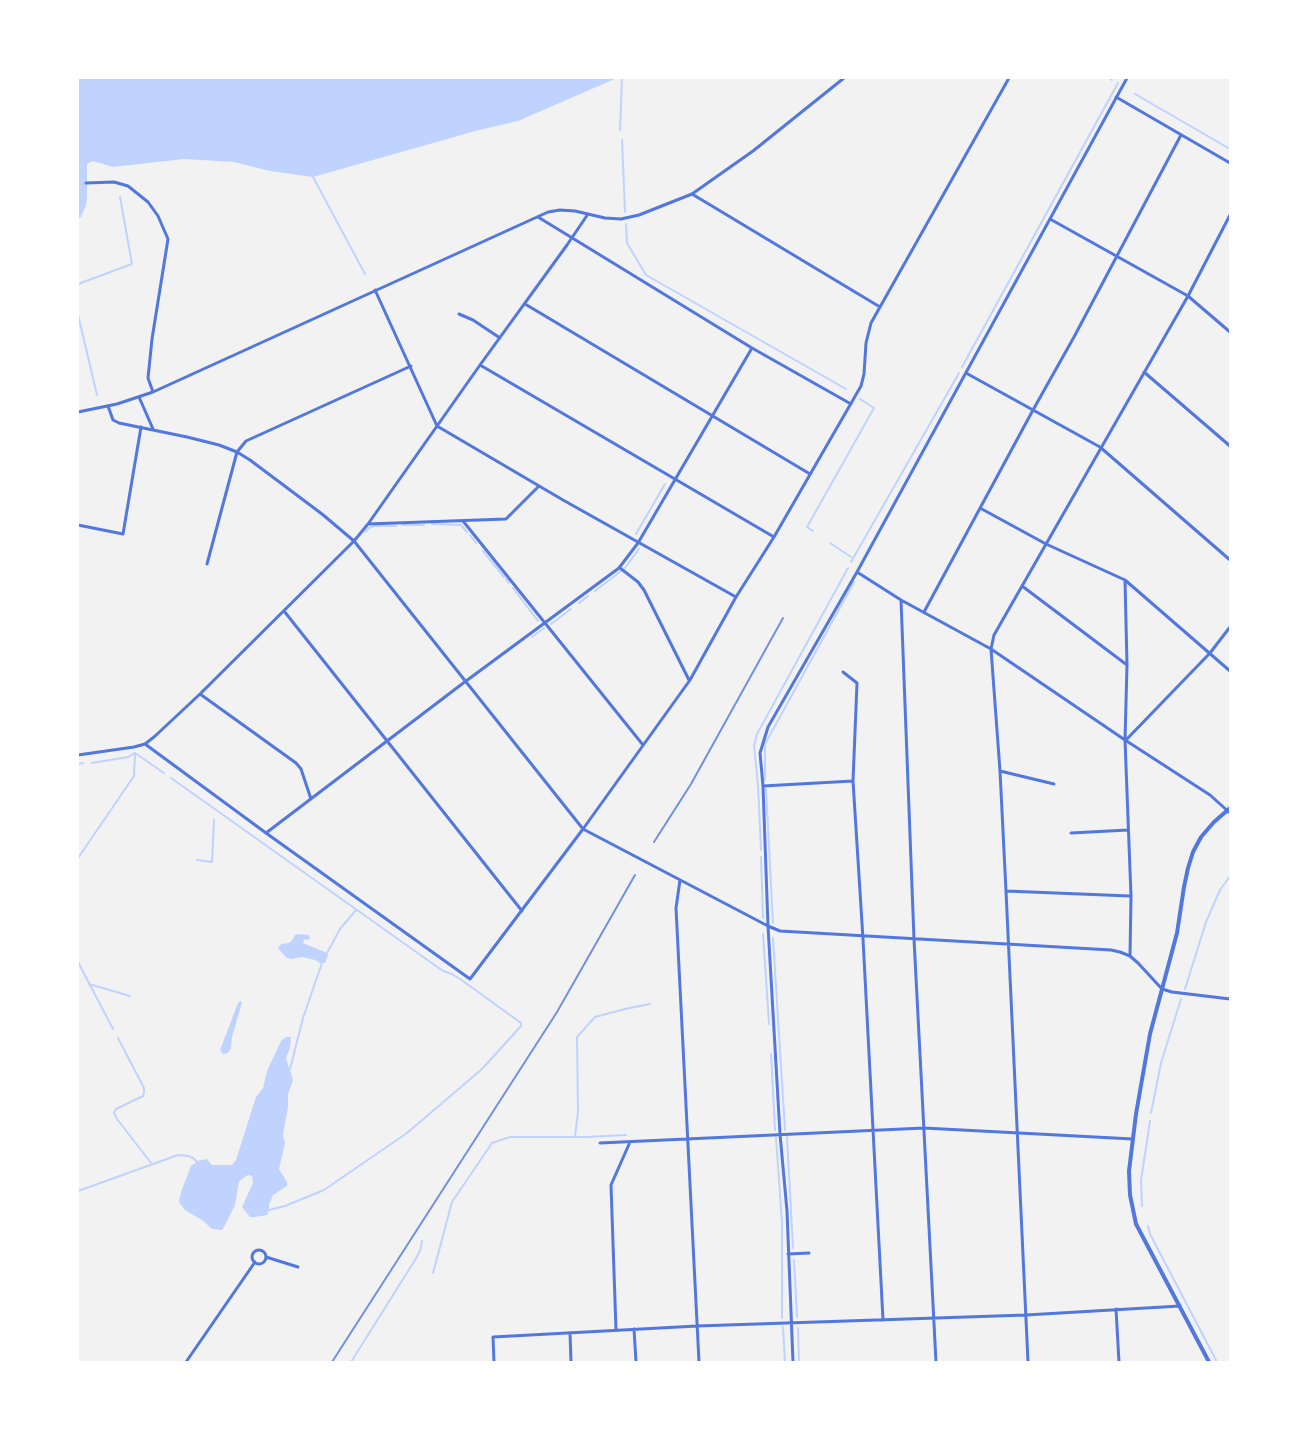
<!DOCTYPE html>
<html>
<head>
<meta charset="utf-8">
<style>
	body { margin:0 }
	#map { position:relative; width:1308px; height:1440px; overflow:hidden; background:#f2f2f2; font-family:"Fira Sans",sans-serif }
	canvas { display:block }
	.frame { position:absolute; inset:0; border:79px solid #fff; pointer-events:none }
</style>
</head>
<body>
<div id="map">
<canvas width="1308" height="1440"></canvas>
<div class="frame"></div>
</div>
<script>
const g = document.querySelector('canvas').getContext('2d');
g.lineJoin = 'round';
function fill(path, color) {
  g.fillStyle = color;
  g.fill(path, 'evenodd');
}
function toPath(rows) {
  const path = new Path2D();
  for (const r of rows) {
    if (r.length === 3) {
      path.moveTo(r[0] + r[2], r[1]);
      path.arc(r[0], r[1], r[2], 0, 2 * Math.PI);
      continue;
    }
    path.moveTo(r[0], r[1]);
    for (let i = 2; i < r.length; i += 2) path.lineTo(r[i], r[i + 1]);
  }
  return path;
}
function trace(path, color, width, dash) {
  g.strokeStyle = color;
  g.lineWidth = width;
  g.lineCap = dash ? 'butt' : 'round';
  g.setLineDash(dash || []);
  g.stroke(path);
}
fill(toPath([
	[78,78,617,78,518,121,479,130,313,177,270,171,234,162,184,159,113,167,93,161,87,164,87,196,86,205,81,217,78,218],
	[298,934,309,935,310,938,309,940,304,939,303,943,327,953,328,956,325,963,320,963,315,960,302,957,291,959,287,958,283,954,278,948,281,944,289,943,293,939,295,935],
	[240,1001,242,1002,241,1006,232,1037,231,1048,228,1053,223,1054,220,1050,238,1003],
	[286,1037,291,1037,290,1048,286,1058,293,1080,288,1094,288,1107,283,1134,285,1143,279,1169,287,1182,287,1186,273,1195,269,1205,269,1210,267,1215,254,1217,250,1217,242,1207,253,1183,252,1176,248,1175,239,1181,235,1205,225,1225,222,1230,212,1229,202,1220,185,1210,179,1202,181,1192,191,1166,198,1161,207,1159,212,1165,232,1165,236,1160,256,1097,263,1088,267,1071,281,1041]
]), '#bfd3fe');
trace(toPath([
	[1109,78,1112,80],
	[1135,94,1230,149],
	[620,130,622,78],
	[622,140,625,212],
	[313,177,365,274],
	[626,224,627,243,646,275,846,389],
	[78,284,132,264,120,197],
	[78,315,97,395],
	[962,367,1118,83],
	[432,524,461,525,467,532],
	[402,525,424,525],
	[813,531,807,527,874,408,860,399],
	[365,532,369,528,374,526,396,526],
	[636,534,665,484],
	[470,535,476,543],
	[830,543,851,557],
	[483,551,504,577],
	[851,562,959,373],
	[625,568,639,549],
	[506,579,509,583],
	[513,588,538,621],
	[595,591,621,571],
	[579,603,588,596],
	[551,624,571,609],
	[532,637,544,628],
	[135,753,164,773],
	[92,763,128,757,135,753],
	[78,764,83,763],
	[171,778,443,971,452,974,463,981,521,1023,521,1026,482,1069,407,1133,324,1190,285,1206,269,1210],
	[765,780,765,744,854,582],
	[766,789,773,923],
	[761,850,758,785,754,746,757,734,848,568],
	[761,857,763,918],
	[78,858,134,776,135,753],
	[197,860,212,862,214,820],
	[763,934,769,1024],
	[773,938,785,1130],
	[327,953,340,929,356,910],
	[78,962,113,1029],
	[89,984,130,996],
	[1185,989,1206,922,1220,890,1230,876],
	[118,1038,144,1088,144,1092,143,1096,116,1109,114,1113,117,1119,151,1163],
	[771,1054,775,1130],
	[290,1069,303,1018,322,963],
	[1151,1113,1161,1063,1181,999],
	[575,1136,578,1112,577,1037,595,1017,625,1009,650,1004],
	[787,1137,793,1248],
	[776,1138,782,1223,782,1318],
	[78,1191,178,1155,188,1156,193,1158,197,1162],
	[1142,1206,1141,1180,1150,1121],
	[1148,1226,1150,1234,1217,1362],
	[794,1260,797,1317],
	[433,1273,452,1202,492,1143,510,1137,586,1137,626,1135],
	[783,1327,785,1362],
	[798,1328,799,1362],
	[351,1362,415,1260,420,1251,422,1241]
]), '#bfd3fe', 2);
trace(toPath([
	[1116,97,1230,163],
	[86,183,114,182,128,186,148,202,158,216,168,239,152,339,148,378,153,392],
	[692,194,880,307],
	[538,217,752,348,851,404],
	[1050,219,1188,296,1230,332],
	[375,290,437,426,563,500,736,597],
	[525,304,810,474],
	[459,314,473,320,500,338],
	[480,365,774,537],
	[1144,372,1230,446],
	[966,373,1100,447,1230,560],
	[139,397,153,429],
	[108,406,113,420,119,423,187,437,219,445,237,452,250,460,322,514,354,541,583,829,768,926,780,931,1111,950,1120,952,1130,956,1138,963,1162,989,1172,992,1230,999],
	[78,412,117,404,153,392,548,212,560,210,575,211,605,218,621,219,639,215,692,194,753,151,844,78],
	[980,508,1046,544,1125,580,1230,671],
	[463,521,643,745],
	[368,524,506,519,539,486],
	[78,525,123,534,141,427],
	[207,564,237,452,246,441,411,366],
	[620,568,638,582,644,590,689,680],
	[857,572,901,600,991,649,1125,740,1210,795,1230,813],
	[1125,580,1127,665,1125,740,1131,896,1130,956],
	[1022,586,1127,665],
	[901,600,914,939,936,1362],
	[284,611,522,911],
	[924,612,1033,410,1074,337,1181,135],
	[843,672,857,683,853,781,863,939,883,1320],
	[200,694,296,763,301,769,311,799],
	[1126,740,1210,653,1230,627],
	[145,744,266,833,470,979,583,829,690,680,736,597,774,537,861,386,864,374,866,343,871,323,1009,78],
	[78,755,134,747,145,744,154,737,200,694,354,541,368,524,480,365,567,245,588,214],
	[1000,771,1054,784],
	[763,786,853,781],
	[266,833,462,684,619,568,638,543,752,348],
	[1071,833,1128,830],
	[680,880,676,908,699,1362],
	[1006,891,1130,896],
	[600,1143,924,1128,1133,1139],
	[259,1257,7],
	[788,1254,809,1253],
	[266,1257,298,1267],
	[1116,1309,1119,1362],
	[634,1329,636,1362],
	[616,1330,611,1185,630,1142],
	[570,1333,571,1362],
	[186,1362,255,1262],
	[494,1362,493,1337,697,1326,1026,1315,1180,1306],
	[793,1362,787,1211,780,1134,768,926,763,786,760,753,768,727,857,572,1127,78],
	[1028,1362,1006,891,1000,771,991,649,994,635,1188,296,1230,215]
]), '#5277de', 3);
trace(toPath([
	[1209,1362,1136,1224,1130,1195,1129,1171,1136,1114,1150,1034,1177,933,1184,887,1188,868,1193,852,1201,837,1214,822,1230,808]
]), '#5277de', 4);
trace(toPath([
	[654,842,691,784,783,618],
	[332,1362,557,1012,635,875]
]), '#7290e2', 2);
</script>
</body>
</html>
